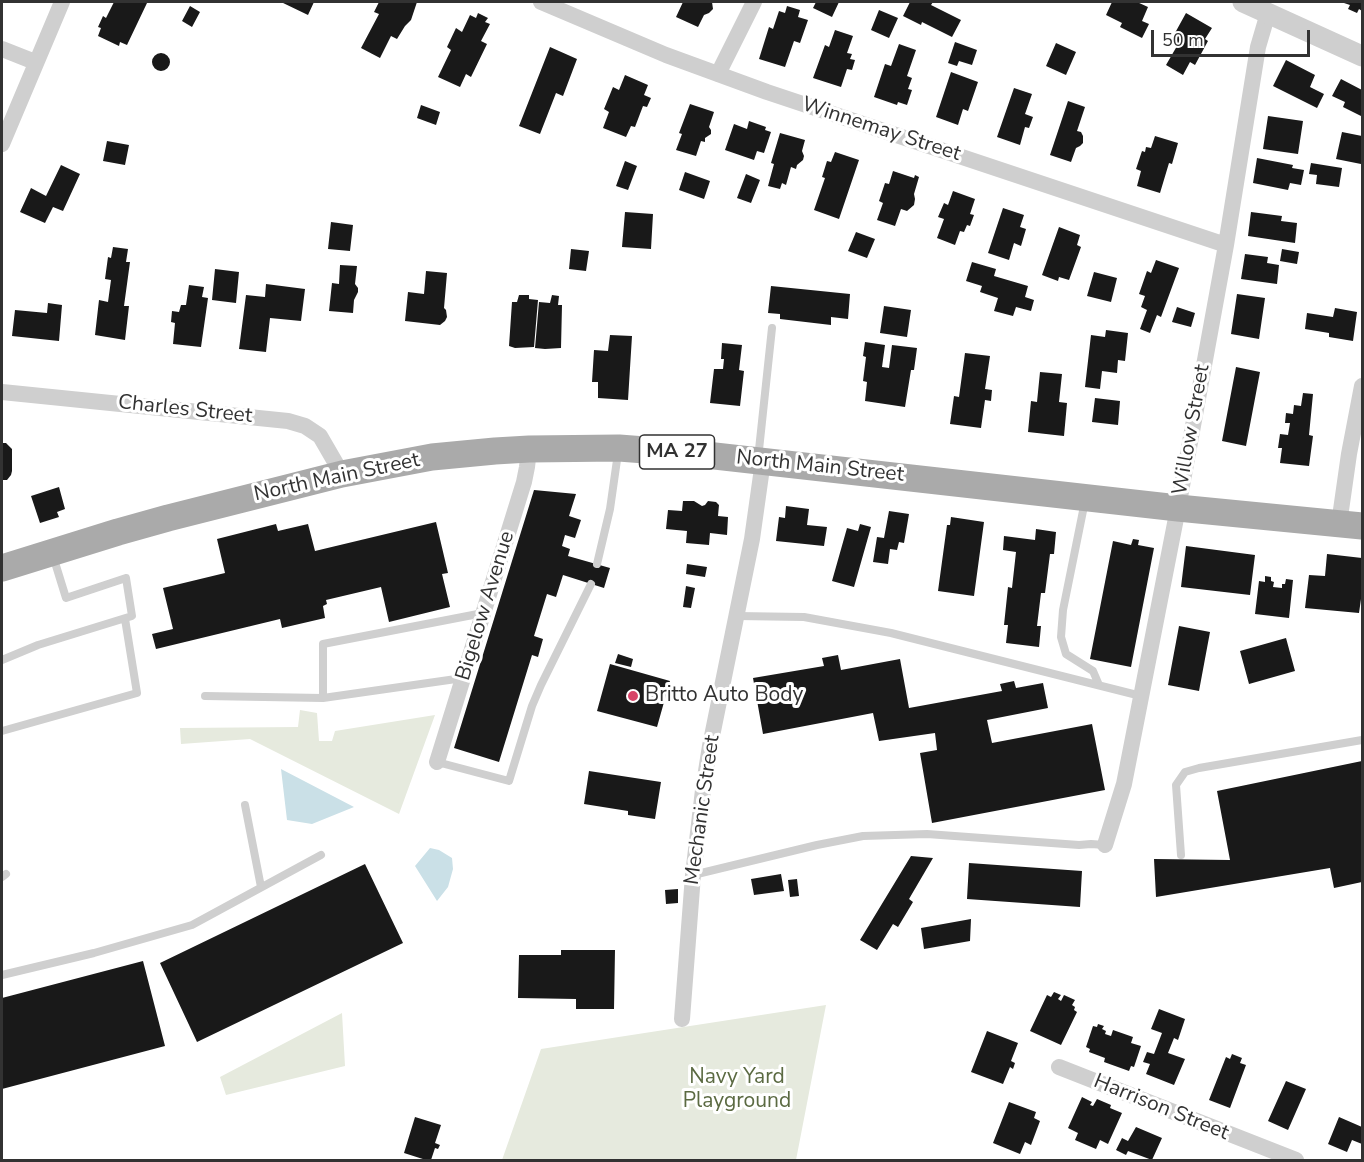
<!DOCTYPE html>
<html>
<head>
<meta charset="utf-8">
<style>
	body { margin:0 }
	#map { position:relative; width:1364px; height:1162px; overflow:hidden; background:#fff; font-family:"Nunito Sans",sans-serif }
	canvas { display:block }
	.frame { position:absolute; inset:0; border:3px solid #323232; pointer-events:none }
	.scale { position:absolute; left:1151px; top:30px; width:159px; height:27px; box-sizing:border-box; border:3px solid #323232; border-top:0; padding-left:8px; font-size:18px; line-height:21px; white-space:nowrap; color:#323232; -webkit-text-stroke:4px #fff; paint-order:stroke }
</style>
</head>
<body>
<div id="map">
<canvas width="1364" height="1162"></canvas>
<div class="frame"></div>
<div class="scale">50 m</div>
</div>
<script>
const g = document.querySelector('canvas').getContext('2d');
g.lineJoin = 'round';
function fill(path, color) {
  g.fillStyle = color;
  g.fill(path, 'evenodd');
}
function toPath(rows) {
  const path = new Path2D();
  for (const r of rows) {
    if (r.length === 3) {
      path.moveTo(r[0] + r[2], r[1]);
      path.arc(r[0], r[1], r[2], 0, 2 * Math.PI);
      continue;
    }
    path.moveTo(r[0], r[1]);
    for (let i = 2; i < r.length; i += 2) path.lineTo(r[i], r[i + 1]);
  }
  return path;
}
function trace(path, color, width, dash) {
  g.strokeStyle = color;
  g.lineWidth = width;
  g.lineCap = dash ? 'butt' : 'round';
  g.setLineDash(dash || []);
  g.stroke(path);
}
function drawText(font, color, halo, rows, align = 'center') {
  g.font = font + ' "Nunito Sans",sans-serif';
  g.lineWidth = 6;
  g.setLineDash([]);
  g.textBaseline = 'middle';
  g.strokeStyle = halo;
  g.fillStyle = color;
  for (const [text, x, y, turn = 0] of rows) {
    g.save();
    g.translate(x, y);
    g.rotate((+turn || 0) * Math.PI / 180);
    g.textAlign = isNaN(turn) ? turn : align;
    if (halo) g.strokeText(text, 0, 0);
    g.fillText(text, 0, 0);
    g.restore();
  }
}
fill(toPath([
	[300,710,317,713,319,741,332,741,335,731,435,715,399,814,250,739,181,744,180,728,298,727],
	[826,1005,796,1160,502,1160,541,1049],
	[342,1013,345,1066,226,1095,220,1077]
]), '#e6eade');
fill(toPath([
	[281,769,354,807,312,824,287,820],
	[430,848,439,850,452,858,453,869,448,887,437,901,415,866]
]), '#cae0e7');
fill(toPath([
	[114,2,144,2,147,3,127,45,120,42,119,46,98,36,101,28,98,27,103,16,106,18],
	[281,2,314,2,308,15],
	[379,2,417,2,411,20,405,26,397,39,391,36,380,58,361,48,379,14,374,12],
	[683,2,712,2,713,9,709,13,704,15,698,27,676,17],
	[816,2,839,2,832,17,813,8],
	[910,2,933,2,931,5,961,20,952,37,922,22,921,25,903,16],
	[1112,2,1137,2,1148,7,1142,21,1149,24,1142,38,1120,27,1122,23,1106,15],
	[1341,2,1362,2,1362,11,1359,9,1357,13,1348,9,1350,5],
	[190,6,200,12,192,27,182,21],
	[787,6,800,10,798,17,808,20,800,43,794,41,785,67,759,59,769,27,773,29,779,11,785,13],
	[879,10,898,18,889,38,871,30],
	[478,13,488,18,485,22,490,24,481,41,487,44,471,77,466,74,460,87,438,77,451,50,447,47,456,28,462,32,470,15,476,18],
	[1186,13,1212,28,1205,39,1208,41,1195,65,1190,62,1183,75,1166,65,1177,46,1170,42],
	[835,30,853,36,847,53,852,54,850,59,855,60,852,70,847,69,841,87,813,78,825,45,829,47],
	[955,42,977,50,972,65,959,61,957,66,948,63],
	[1056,43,1076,52,1066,75,1046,66],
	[899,44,916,50,907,76,912,78,908,89,912,90,907,105,898,102,897,105,874,97,885,64,891,66],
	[550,47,577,59,563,96,556,93,540,134,519,126],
	[161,62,9],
	[1286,60,1315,75,1310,87,1324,94,1317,108,1273,86],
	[951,72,978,82,968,111,963,109,958,125,936,117],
	[625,75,648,85,644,95,651,98,647,107,643,106,635,127,631,126,626,137,603,128,609,112,604,109,613,87,619,90],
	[1341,79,1362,90,1362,113,1361,116,1343,107,1345,102,1332,96],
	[1014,88,1032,94,1025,114,1033,117,1029,128,1025,127,1020,145,997,137],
	[1068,101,1085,107,1077,131,1081,132,1083,136,1083,143,1080,146,1076,148,1071,162,1050,155],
	[690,104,714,112,709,127,711,130,711,134,705,138,705,142,701,141,696,156,676,150,682,134,679,133],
	[421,105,440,112,436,125,417,118],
	[1268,116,1303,121,1298,154,1263,149],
	[749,121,766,127,765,130,771,132,764,153,757,151,754,160,725,150,734,124,747,129],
	[1342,132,1362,136,1362,157,1361,164,1336,159],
	[780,133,805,140,802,151,804,156,803,160,797,165,796,169,791,167,786,185,782,183,780,189,768,186,774,164,771,163],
	[1155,136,1178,143,1172,164,1169,163,1160,193,1137,186,1141,171,1136,169,1142,151,1145,152,1146,147,1151,148],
	[107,141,129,145,125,165,103,161],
	[835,152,859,160,839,219,814,210,825,178,822,177,827,161,831,162],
	[1257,158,1293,165,1292,168,1304,170,1301,185,1290,183,1288,190,1253,183],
	[625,161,637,166,628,190,616,186],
	[1311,163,1342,168,1339,187,1316,184,1317,175,1309,174],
	[61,165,80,174,63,211,53,207,45,223,20,212,31,188,46,196],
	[893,171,914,178,915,175,919,177,914,194,915,199,914,205,907,211,901,209,895,226,877,220,883,203,879,201,885,183,889,184],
	[685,172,710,181,704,199,679,190],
	[746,174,760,180,751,203,737,198],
	[953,191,975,199,970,214,974,215,970,226,967,225,964,232,960,231,955,245,937,238,944,219,938,217,944,203,948,205],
	[1003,208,1024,215,1020,227,1026,229,1021,246,1014,243,1009,260,988,253],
	[625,212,653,214,651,249,622,247],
	[1251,212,1282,216,1281,221,1297,223,1295,243,1248,236],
	[331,222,353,225,350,251,328,249],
	[1059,227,1080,235,1077,245,1081,247,1069,280,1059,277,1058,281,1042,275],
	[856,232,875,239,867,258,848,251],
	[113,247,128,249,126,262,130,262,124,306,129,306,125,340,95,335,99,300,108,302,111,280,105,279,108,257,111,258],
	[571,249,589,251,586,271,569,269],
	[1282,249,1299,252,1297,264,1280,261],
	[1245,254,1268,257,1267,263,1279,265,1277,284,1241,279],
	[1156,260,1179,268,1161,317,1157,315,1150,333,1140,329,1147,310,1141,307,1145,296,1139,294,1147,271,1151,273],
	[972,262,996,269,994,276,1028,286,1025,297,1034,300,1031,311,1016,307,1013,316,994,311,998,298,980,292,982,286,966,281],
	[340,265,357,266,355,284,358,288,358,292,354,300,353,313,329,311,332,283,339,284],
	[215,269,239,272,236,303,212,300],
	[426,271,447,273,444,308,446,310,447,317,445,321,440,325,405,321,408,292,424,294],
	[1094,272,1117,278,1111,302,1087,296],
	[266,284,305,289,301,321,270,318,266,352,239,349,246,295,265,297],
	[189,285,204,287,202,297,208,298,201,347,173,344,175,323,171,322,172,311,179,312,181,305,186,305],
	[771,286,850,294,848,319,831,317,831,325,780,319,780,314,768,313],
	[1237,294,1265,298,1259,339,1231,334],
	[519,295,529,295,529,299,538,300,534,347,515,348,509,346,512,302,517,302],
	[552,295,559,296,558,305,562,305,561,348,545,349,535,348,539,302,550,303],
	[48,303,62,305,59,341,12,336,15,310,47,313],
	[884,306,911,310,907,337,880,333],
	[1177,307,1195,313,1191,327,1172,322],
	[1335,308,1357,312,1353,341,1329,337,1329,333,1305,329,1307,313,1333,317],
	[1106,330,1128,333,1125,361,1118,360,1117,373,1102,371,1100,389,1085,387,1091,335,1105,337],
	[610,335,632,336,628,400,598,398,598,382,592,382,594,350,608,351],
	[865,342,885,345,882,367,889,368,892,345,917,348,914,370,911,370,905,407,865,401,867,382,863,381,866,357,863,356],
	[722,343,742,345,739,370,744,371,740,406,710,403,714,369,723,369,724,359,721,359],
	[965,353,990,356,985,389,992,390,991,401,985,400,981,428,950,424,954,396,959,397],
	[1236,367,1260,372,1246,446,1222,441],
	[1040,372,1062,374,1059,402,1067,403,1064,436,1028,432,1031,401,1037,402],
	[1303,393,1313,394,1309,435,1313,436,1309,466,1280,463,1282,448,1278,448,1280,434,1288,435,1290,423,1285,423,1286,413,1293,414,1294,405,1301,406],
	[1095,398,1120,401,1118,425,1092,422],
	[2,443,6,443,12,449,12,471,11,475,7,480,2,480],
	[59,487,65,509,57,512,59,517,40,523,31,496],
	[534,490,576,494,569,516,581,520,575,538,565,535,562,546,570,549,568,556,610,568,604,588,563,575,556,597,547,594,534,636,543,639,538,657,532,655,499,762,454,748],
	[683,501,694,501,702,506,705,505,708,501,716,502,719,505,718,516,728,517,727,535,710,533,709,545,686,543,687,531,666,529,668,510,682,511],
	[786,506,809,509,807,525,827,527,824,546,776,541,779,517,785,518],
	[889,511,909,514,904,543,899,542,897,550,890,549,888,564,873,562,877,537,884,538],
	[951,517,984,522,974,596,938,591,947,525,950,525],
	[436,522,448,573,442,574,450,607,389,622,381,587,326,600,327,604,323,606,325,618,282,628,280,619,156,649,152,634,173,629,163,588,225,573,217,539,276,524,278,531,308,524,315,551],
	[860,524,871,527,854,587,832,581,847,528,858,531],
	[1036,529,1056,532,1054,554,1050,554,1045,593,1041,593,1037,626,1041,626,1039,647,1006,643,1008,625,1004,625,1008,587,1012,588,1016,552,1003,550,1004,536,1035,540],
	[1133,539,1139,540,1138,545,1154,548,1131,667,1090,659,1113,541,1131,545],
	[1186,546,1255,555,1250,595,1181,587],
	[1327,554,1362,558,1362,599,1361,599,1359,613,1305,608,1309,575,1325,576],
	[687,564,707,567,705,577,686,574],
	[1265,576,1271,577,1271,581,1274,582,1273,587,1282,588,1282,584,1285,584,1286,579,1293,580,1289,618,1255,614,1259,581,1265,582],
	[686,586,695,588,691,608,683,607],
	[1179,626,1210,632,1199,691,1168,685],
	[1286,638,1295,671,1249,684,1240,651],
	[618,654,633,659,631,667,615,663],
	[838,655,841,670,900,659,909,708,1002,691,1000,684,1014,681,1016,688,1043,683,1048,708,987,720,992,743,1092,724,1105,790,932,823,920,753,937,750,935,733,879,741,873,713,763,734,753,678,824,666,822,658],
	[610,664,670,681,657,727,597,711],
	[1362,761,1362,882,1334,888,1330,868,1156,897,1154,859,1230,860,1217,791],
	[589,771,661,782,655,819,628,815,628,811,584,804],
	[911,856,933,858,909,899,913,902,898,927,893,924,877,950,860,940],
	[969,863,1082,871,1080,907,967,899],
	[365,864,403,943,197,1042,160,963],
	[781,874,784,891,754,895,751,879],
	[797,879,799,896,790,897,788,880],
	[678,889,678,903,666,904,665,890],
	[971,919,970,941,924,949,921,928],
	[561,950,615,950,614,1009,576,1009,576,999,518,998,519,955,561,955],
	[143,961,165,1046,2,1089,2,998],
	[1054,992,1061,995,1058,999,1061,1001,1064,995,1075,1000,1072,1005,1075,1007,1074,1010,1077,1012,1061,1045,1030,1031,1047,995,1051,997],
	[1159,1009,1185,1019,1178,1040,1174,1038,1168,1053,1185,1059,1174,1085,1146,1074,1150,1064,1143,1062,1147,1052,1154,1054,1162,1033,1151,1029],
	[1098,1024,1104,1026,1102,1029,1106,1031,1105,1034,1111,1036,1113,1030,1133,1037,1131,1043,1141,1046,1134,1067,1131,1066,1129,1071,1104,1062,1105,1058,1089,1052,1090,1049,1086,1047,1093,1026,1097,1027],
	[987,1031,1018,1043,1011,1061,1015,1063,1013,1069,1010,1067,1003,1084,971,1072],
	[1232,1054,1242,1058,1240,1063,1246,1065,1230,1108,1209,1100,1226,1057,1230,1059],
	[1286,1081,1306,1089,1288,1130,1268,1121],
	[1082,1097,1092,1102,1090,1105,1093,1106,1097,1099,1111,1105,1110,1108,1122,1113,1108,1144,1100,1140,1096,1149,1075,1140,1078,1133,1068,1128],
	[1009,1102,1036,1112,1034,1118,1040,1121,1031,1145,1025,1142,1020,1154,993,1143],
	[415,1117,441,1125,435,1143,440,1145,438,1149,435,1148,431,1160,426,1160,404,1153],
	[1339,1117,1362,1127,1362,1144,1352,1140,1347,1152,1328,1144],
	[1136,1127,1162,1138,1152,1160,1128,1151,1126,1155,1116,1150,1122,1138,1128,1141]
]), '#191919');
trace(toPath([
	[758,459,772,328],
	[1085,501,1063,610,1061,637,1066,654,1093,671,1099,685],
	[597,564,610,509,618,453],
	[737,616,804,617,891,633,1141,696],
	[2,660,38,645,132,616,126,578,66,598,53,556],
	[463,678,323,698,323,644,483,613],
	[205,696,323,698],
	[2,731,137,693,125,619],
	[437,762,509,781,532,706,541,685,591,584],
	[245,805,261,887],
	[1181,855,1176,785,1185,772,1199,768,1362,740],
	[693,875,817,845,863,836,927,834,1079,845,1091,844,1105,845],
	[2,877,6,874],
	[2,975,94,953,192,925,321,855]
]), '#cfcfcf', 8);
trace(toPath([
	[541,2,666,55,767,92,1226,245],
	[2,49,35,62],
	[718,74,754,2],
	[2,144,62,2],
	[2,392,288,421,305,426,320,436,342,474],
	[1339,524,1349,454,1362,386],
	[437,762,524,482,527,467,529,449],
	[1105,845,1124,784,1178,508,1226,245,1258,47,1268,13],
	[682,1019,693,875,703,790,710,746,752,539,763,461],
	[1059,1067,1296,1160]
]), '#cfcfcf', 16);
trace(toPath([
	[1243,2,1362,56]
]), '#cfcfcf', 21);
trace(toPath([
	[2,568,118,532,168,518,342,474,432,457,495,451,529,449,619,448,697,454,1178,508,1362,526]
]), '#aaa', 27);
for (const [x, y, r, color] of [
	[633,696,6,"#d74568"]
]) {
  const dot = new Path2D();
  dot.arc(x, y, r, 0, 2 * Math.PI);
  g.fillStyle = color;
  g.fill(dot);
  trace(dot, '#fff', 2);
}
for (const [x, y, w] of [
	[677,452,75]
]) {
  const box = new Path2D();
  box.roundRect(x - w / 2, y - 17, w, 34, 4.5);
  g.fillStyle = '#fff';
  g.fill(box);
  trace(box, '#323232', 1.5);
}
drawText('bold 20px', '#323232', null, [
	["MA 27",677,452]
]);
drawText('21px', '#323232', '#fff', [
	["Winnemay Street",881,130,18],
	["Charles Street",185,410,6],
	["Willow Street",1192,430,-80],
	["North Main Street",820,467,6],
	["North Main Street",337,478,-12],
	["Bigelow Avenue",486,606,-73],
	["Mechanic Street",703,810,-82],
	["Harrison Street",1161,1108,22]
]);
drawText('21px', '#323232', '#fff', [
	["Britto Auto Body",645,696]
], 'left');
drawText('21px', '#5b6a42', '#fff', [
	["Navy Yard",737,1078],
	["Playground",737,1102]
]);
</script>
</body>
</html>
